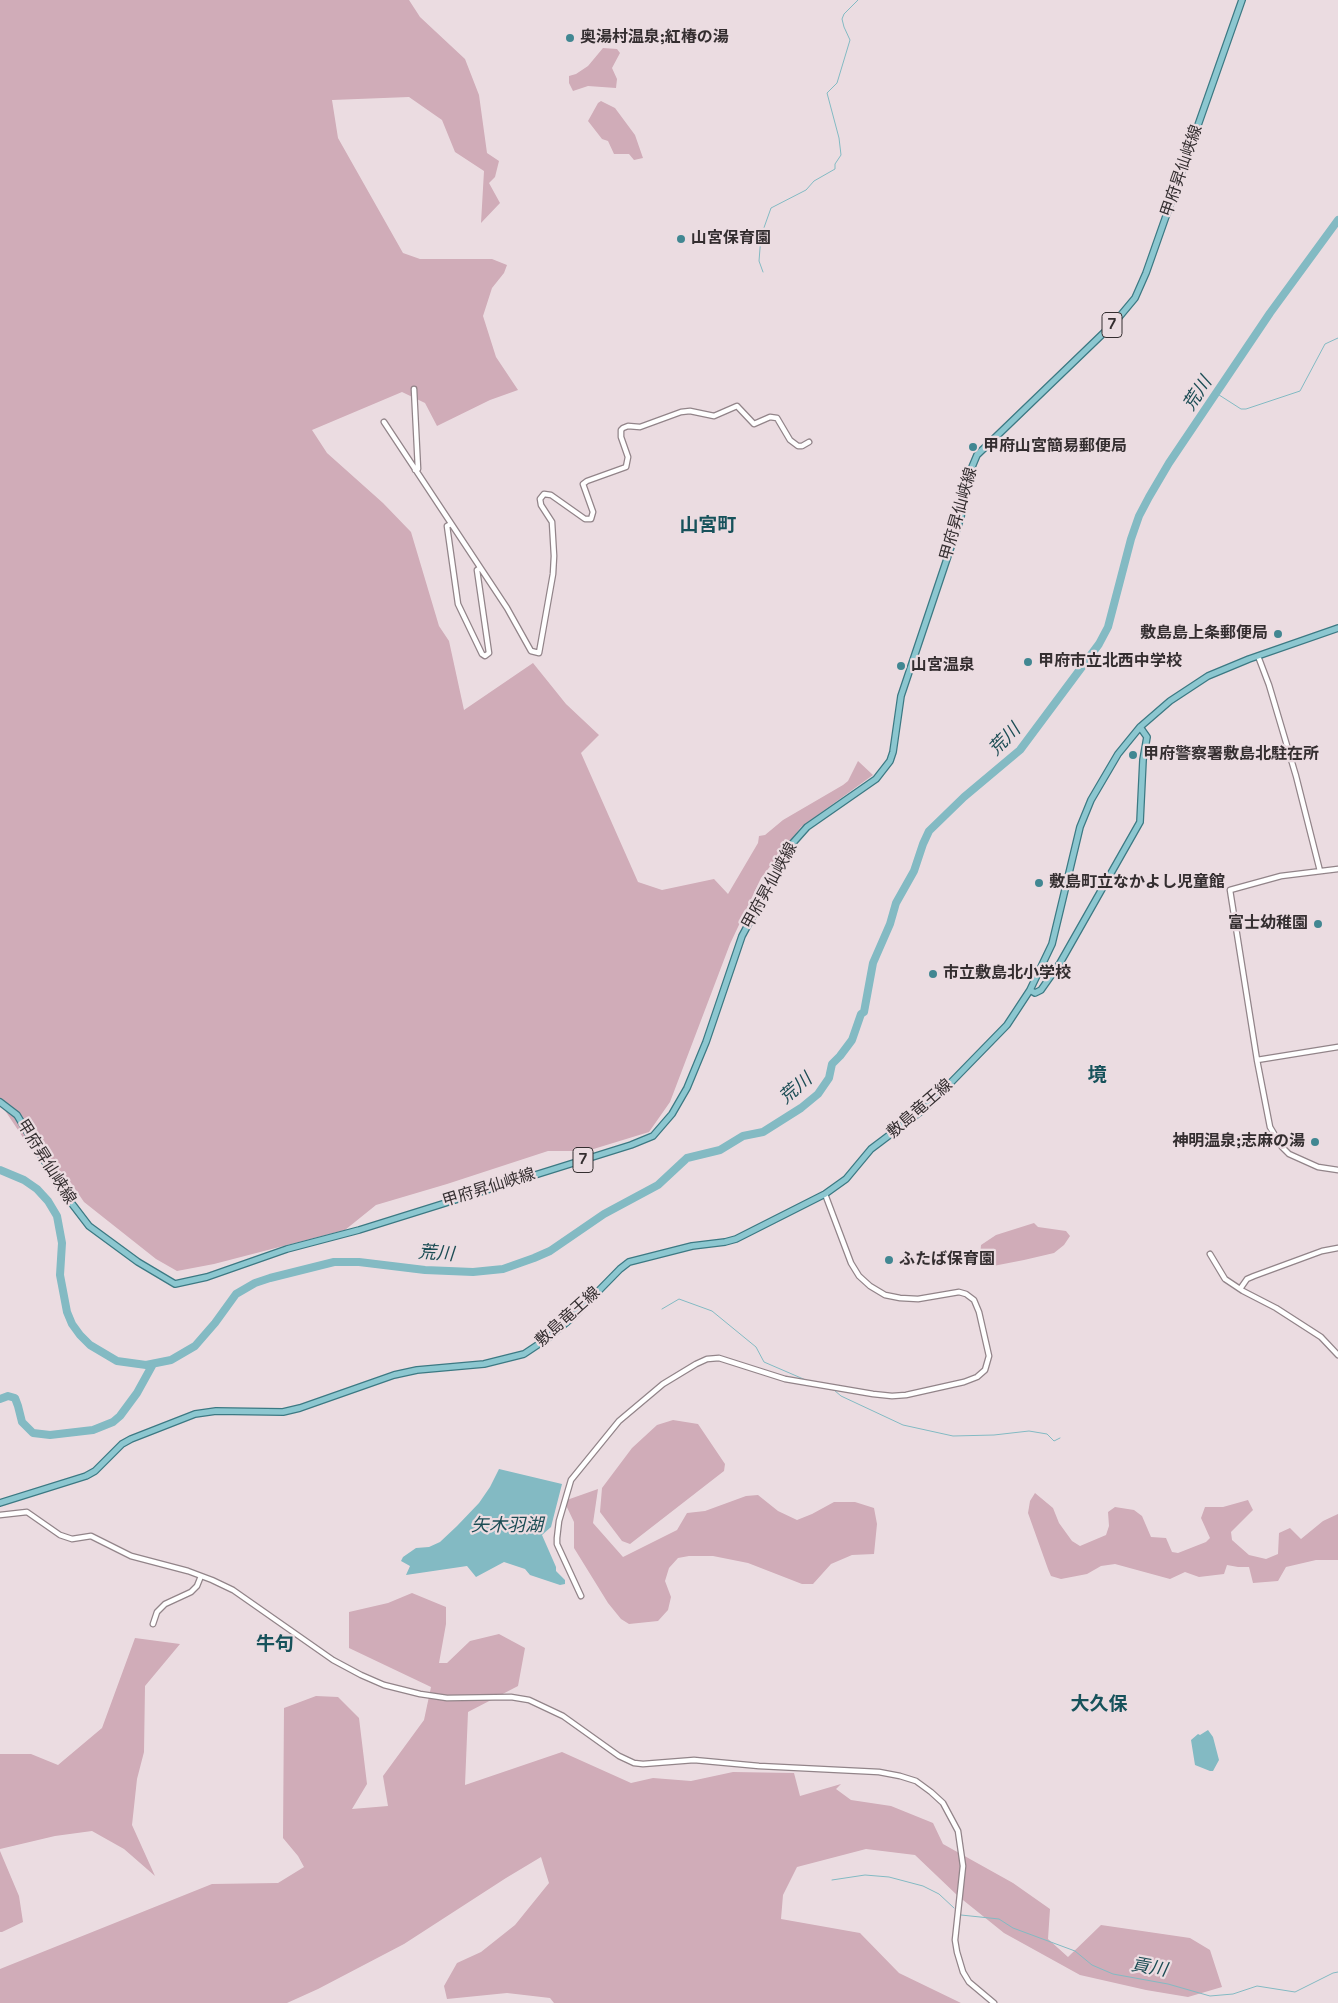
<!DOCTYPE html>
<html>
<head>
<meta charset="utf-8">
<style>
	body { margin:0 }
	canvas { display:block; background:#ebdce1 }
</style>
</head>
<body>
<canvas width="1338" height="2003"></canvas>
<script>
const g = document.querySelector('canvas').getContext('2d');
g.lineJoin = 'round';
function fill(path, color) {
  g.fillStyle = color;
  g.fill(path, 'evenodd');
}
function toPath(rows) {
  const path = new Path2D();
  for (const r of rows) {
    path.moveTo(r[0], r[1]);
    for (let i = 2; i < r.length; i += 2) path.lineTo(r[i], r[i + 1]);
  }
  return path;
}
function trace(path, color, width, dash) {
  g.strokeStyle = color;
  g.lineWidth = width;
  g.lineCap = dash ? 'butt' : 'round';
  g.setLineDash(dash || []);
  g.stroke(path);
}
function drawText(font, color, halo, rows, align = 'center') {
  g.font = font + ' "Space Grotesk","Noto Sans JP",sans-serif';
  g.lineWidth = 4.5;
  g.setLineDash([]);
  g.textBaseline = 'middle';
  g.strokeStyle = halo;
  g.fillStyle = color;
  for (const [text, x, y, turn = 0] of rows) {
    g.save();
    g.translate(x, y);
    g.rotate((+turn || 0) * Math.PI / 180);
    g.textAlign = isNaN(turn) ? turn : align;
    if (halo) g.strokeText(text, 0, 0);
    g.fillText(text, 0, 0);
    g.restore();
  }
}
fill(toPath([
	[0,0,409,0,420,17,465,59,479,95,487,153,499,161,495,177,489,183,500,203,481,223,484,171,455,152,442,120,409,97,332,100,338,138,403,253,420,259,492,259,507,265,504,273,492,288,483,316,496,357,518,390,490,400,437,426,425,403,402,392,312,430,327,453,383,503,411,532,439,626,449,641,464,710,533,663,566,704,599,735,581,753,638,882,662,890,714,879,728,894,758,843,759,836,765,835,783,820,843,785,848,781,858,761,873,775,801,827,761,878,730,944,670,1102,649,1132,587,1151,548,1151,447,1184,376,1205,345,1230,214,1264,177,1271,156,1259,84,1202,67,1177,26,1142,0,1103],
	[603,48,617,49,620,53,612,68,617,79,616,88,588,86,573,91,569,83,569,76,576,74,588,66],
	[601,101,615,108,635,135,643,158,634,160,629,154,614,154,608,141,602,139,588,121,598,103],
	[1034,1223,1038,1227,1066,1231,1070,1236,1064,1245,1054,1253,1024,1260,988,1267,983,1263,980,1256,981,1245,996,1235],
	[673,1420,698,1424,725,1464,724,1471,630,1544,622,1541,600,1512,602,1488,632,1448,657,1425],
	[598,1489,593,1523,623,1557,677,1530,687,1513,705,1511,746,1496,758,1495,778,1511,797,1520,812,1514,834,1502,855,1502,874,1508,877,1524,874,1554,852,1555,831,1564,813,1584,802,1584,748,1563,713,1556,689,1556,678,1558,669,1568,665,1581,671,1597,668,1610,658,1621,629,1624,621,1619,608,1603,574,1548,574,1522,564,1501],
	[1035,1493,1053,1508,1059,1523,1072,1541,1080,1546,1106,1535,1109,1526,1108,1512,1115,1507,1134,1510,1142,1516,1151,1537,1166,1538,1172,1552,1178,1553,1206,1542,1210,1538,1201,1518,1205,1507,1223,1507,1248,1500,1253,1510,1231,1532,1232,1540,1249,1555,1266,1559,1278,1554,1279,1533,1290,1528,1301,1539,1323,1521,1338,1514,1338,1560,1316,1560,1286,1567,1278,1581,1253,1583,1249,1567,1238,1567,1227,1565,1224,1574,1199,1577,1185,1572,1170,1579,1115,1564,1101,1566,1087,1574,1061,1579,1051,1576,1048,1569,1028,1513,1030,1501],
	[412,1593,446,1607,446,1624,439,1663,447,1663,470,1641,499,1634,525,1648,518,1686,468,1712,465,1785,562,1752,631,1783,653,1778,691,1781,733,1772,794,1773,800,1796,841,1784,836,1789,851,1800,891,1806,933,1823,943,1844,1013,1883,1050,1909,1048,1939,1068,1957,1101,1925,1190,1938,1210,1950,1222,1987,1188,1997,1146,1990,1080,1975,1004,1933,958,1896,915,1855,866,1849,797,1867,783,1895,781,1919,860,1933,899,1973,961,2003,554,2003,550,1998,507,1993,447,1999,444,1986,457,1963,481,1952,515,1925,549,1883,541,1857,506,1878,404,1944,318,1989,287,2003,0,2003,0,1969,212,1884,278,1883,304,1867,298,1856,283,1838,284,1708,316,1696,338,1697,359,1718,367,1784,352,1809,388,1806,383,1776,424,1720,431,1687,349,1648,349,1612,388,1603],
	[135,1638,180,1644,145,1686,144,1752,137,1779,132,1825,155,1876,124,1849,92,1831,55,1836,0,1849,0,1754,31,1754,58,1765,102,1728],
	[0,1851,19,1896,23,1922,2,1932,0,1932]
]), '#d0acb8');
fill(toPath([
	[499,1469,562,1484,551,1527,542,1535,556,1567,556,1571,565,1580,565,1584,560,1585,530,1575,525,1569,504,1562,476,1577,467,1566,406,1575,410,1566,401,1561,403,1557,416,1548,429,1547,440,1542,457,1526,479,1503,490,1487],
	[1208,1730,1213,1737,1219,1760,1213,1771,1210,1771,1195,1765,1191,1740,1198,1734,1200,1735]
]), '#83bac3');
trace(toPath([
	[763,272,759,261,761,236,771,208,806,190,814,181,835,169,835,164,841,155,839,138,827,93,837,83,850,40,844,27,842,19,844,14,858,0],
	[1216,393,1241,409,1246,409,1300,391,1325,344,1338,338],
	[662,1309,679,1299,712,1311,756,1347,764,1362,808,1381],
	[826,1388,834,1390,841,1396,903,1425,953,1436,994,1435,1029,1431,1047,1434,1054,1441,1060,1438],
	[832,1880,865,1875,889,1877,923,1886,939,1894,954,1908],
	[961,1915,999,1919,1013,1928,1075,1951,1092,1965,1113,1974,1168,1984,1210,1996,1233,1994,1257,1986,1295,1992,1333,1973,1338,1972]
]), '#83bac3', 1);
trace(toPath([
	[0,1170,24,1180,37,1189,48,1201,57,1216,62,1243,60,1275,67,1312,72,1324,80,1335,90,1345,117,1361,146,1365,171,1360,195,1346,215,1323,236,1294,255,1283,270,1278,334,1262,359,1262,425,1270,473,1272,503,1269,534,1258,550,1251,604,1214,658,1185,687,1158,720,1150,743,1136,763,1132,801,1108,818,1094,829,1078,832,1064,840,1056,852,1040,861,1014,864,1012,873,963,890,924,896,903,914,871,923,844,929,831,964,797,1020,750,1099,644,1108,627,1131,539,1139,516,1149,497,1169,463,1270,313,1338,220],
	[0,1399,8,1396,15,1398,18,1406,22,1422,33,1433,50,1435,93,1430,113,1422,120,1416,137,1393,153,1364]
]), '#83bac3', 8);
const minor = toPath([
	[414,389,418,469,415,470],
	[384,422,507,608,531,651,539,653,553,574,554,556,552,522,541,505,540,499,544,494,551,495,585,519,591,519,593,512,583,484,587,481,626,467,628,457,621,437,621,430,623,428,628,426,640,427,681,412,690,411,714,416,737,406,754,424,770,417,777,418,790,440,798,446,802,446,809,442],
	[451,524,447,526,458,604,482,654,485,656,489,653,477,570,480,568],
	[1258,656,1269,685,1296,776,1320,871],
	[1338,869,1281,876,1230,890,1257,1060,1270,1127,1282,1147,1289,1154,1318,1167,1338,1170],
	[1257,1060,1338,1047],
	[1210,1254,1225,1279,1243,1291,1276,1308,1321,1337,1338,1355],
	[1240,1289,1247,1279,1254,1276,1322,1251,1338,1248],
	[0,1515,27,1512,60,1535,72,1539,91,1536,131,1556,188,1571,212,1580,233,1590,333,1660,361,1675,384,1685,420,1694,447,1698,511,1697,529,1700,563,1716,619,1756,634,1763,643,1764,694,1760,759,1766,879,1772,900,1776,916,1781,931,1792,943,1803,958,1831,963,1866,955,1940,957,1952,963,1972,969,1982,994,2003],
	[581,1596,557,1544,557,1538,559,1521,571,1480,619,1421,663,1384,696,1364,707,1359,719,1358,785,1379,873,1394,892,1396,906,1395,964,1382,977,1377,985,1370,989,1356,979,1312,974,1300,966,1294,959,1292,918,1299,900,1298,885,1295,870,1286,859,1276,851,1263,825,1194],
	[153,1624,157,1612,165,1604,191,1592,197,1586,201,1576]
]);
const major = toPath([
	[1030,990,1052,944,1080,827,1091,800,1118,754,1140,727],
	[0,1102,17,1115,63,1192,89,1226,138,1262,175,1284,207,1277,287,1249,359,1230,631,1145,653,1136,672,1114,687,1088,706,1042,742,936,791,845,807,827,876,779,890,761,893,752,901,696,961,517,967,479,977,455,1115,322,1135,298,1146,273,1242,0],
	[0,1503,86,1476,95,1471,122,1444,131,1439,195,1414,216,1411,283,1412,300,1408,394,1375,417,1370,484,1364,524,1354,548,1338,573,1317,620,1269,629,1262,692,1246,725,1242,736,1239,825,1194,846,1179,871,1149,928,1106,1007,1025,1030,990,1035,993,1041,990,1060,963,1140,822,1143,760,1147,737,1140,727,1170,701,1208,676,1249,659,1338,628]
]);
trace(minor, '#928489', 7);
trace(major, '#3c7983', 8);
trace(minor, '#fff', 4.5);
trace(major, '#8cc7d0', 5.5);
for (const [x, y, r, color] of [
	[570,38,5,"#418792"],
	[681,239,5,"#418792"],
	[973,447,5,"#418792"],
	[1278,634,5,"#418792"],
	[1028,662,5,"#418792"],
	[901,666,5,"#418792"],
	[1133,755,5,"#418792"],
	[1039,883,5,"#418792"],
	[1318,924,5,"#418792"],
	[933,974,5,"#418792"],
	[1315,1142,5,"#418792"],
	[889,1260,5,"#418792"]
]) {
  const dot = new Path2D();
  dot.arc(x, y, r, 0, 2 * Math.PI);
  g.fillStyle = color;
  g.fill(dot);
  trace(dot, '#ebdce1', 2);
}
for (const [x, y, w] of [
	[1112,325,20],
	[583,1160,20]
]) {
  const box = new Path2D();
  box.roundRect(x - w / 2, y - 12.5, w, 25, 4);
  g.fillStyle = '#ebdce1';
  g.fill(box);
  trace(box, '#342e30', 1);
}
drawText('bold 15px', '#342e30', null, [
	["7",1112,325],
	["7",583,1160]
]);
drawText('bold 16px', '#342e30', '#ebdce1', [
	["奥湯村温泉;紅椿の湯",580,38],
	["山宮保育園",691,239],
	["甲府山宮簡易郵便局",983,447],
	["敷島島上条郵便局",1268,634,"right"],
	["甲府市立北西中学校",1038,662],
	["山宮温泉",911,666],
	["甲府警察署敷島北駐在所",1143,755],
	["敷島町立なかよし児童館",1049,883],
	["富士幼稚園",1308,924,"right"],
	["市立敷島北小学校",943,974],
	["神明温泉;志麻の湯",1305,1142,"right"],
	["ふたば保育園",899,1260]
], 'left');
drawText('16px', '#342e30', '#ebdce1', [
	["甲府昇仙峡線",1182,171,-71],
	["甲府昇仙峡線",959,514,-74],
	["甲府昇仙峡線",770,886,-61],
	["敷島竜王線",920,1109,-41],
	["甲府昇仙峡線",46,1162,58],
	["甲府昇仙峡線",489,1188,-17],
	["敷島竜王線",568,1317,-42]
]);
drawText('italic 18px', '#1b4c54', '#ebdce1', [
	["荒川",1198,394,-57],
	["荒川",1005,740,-46],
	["荒川",796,1089,-41],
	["荒川",436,1254,4],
	["矢木羽湖",507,1526],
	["貢川",1149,1968,10]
]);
drawText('bold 19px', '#17525b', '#ebdce1', [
	["山宮町",708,526],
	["境",1097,1076],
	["牛句",275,1645],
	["大久保",1099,1705]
]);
</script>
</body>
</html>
